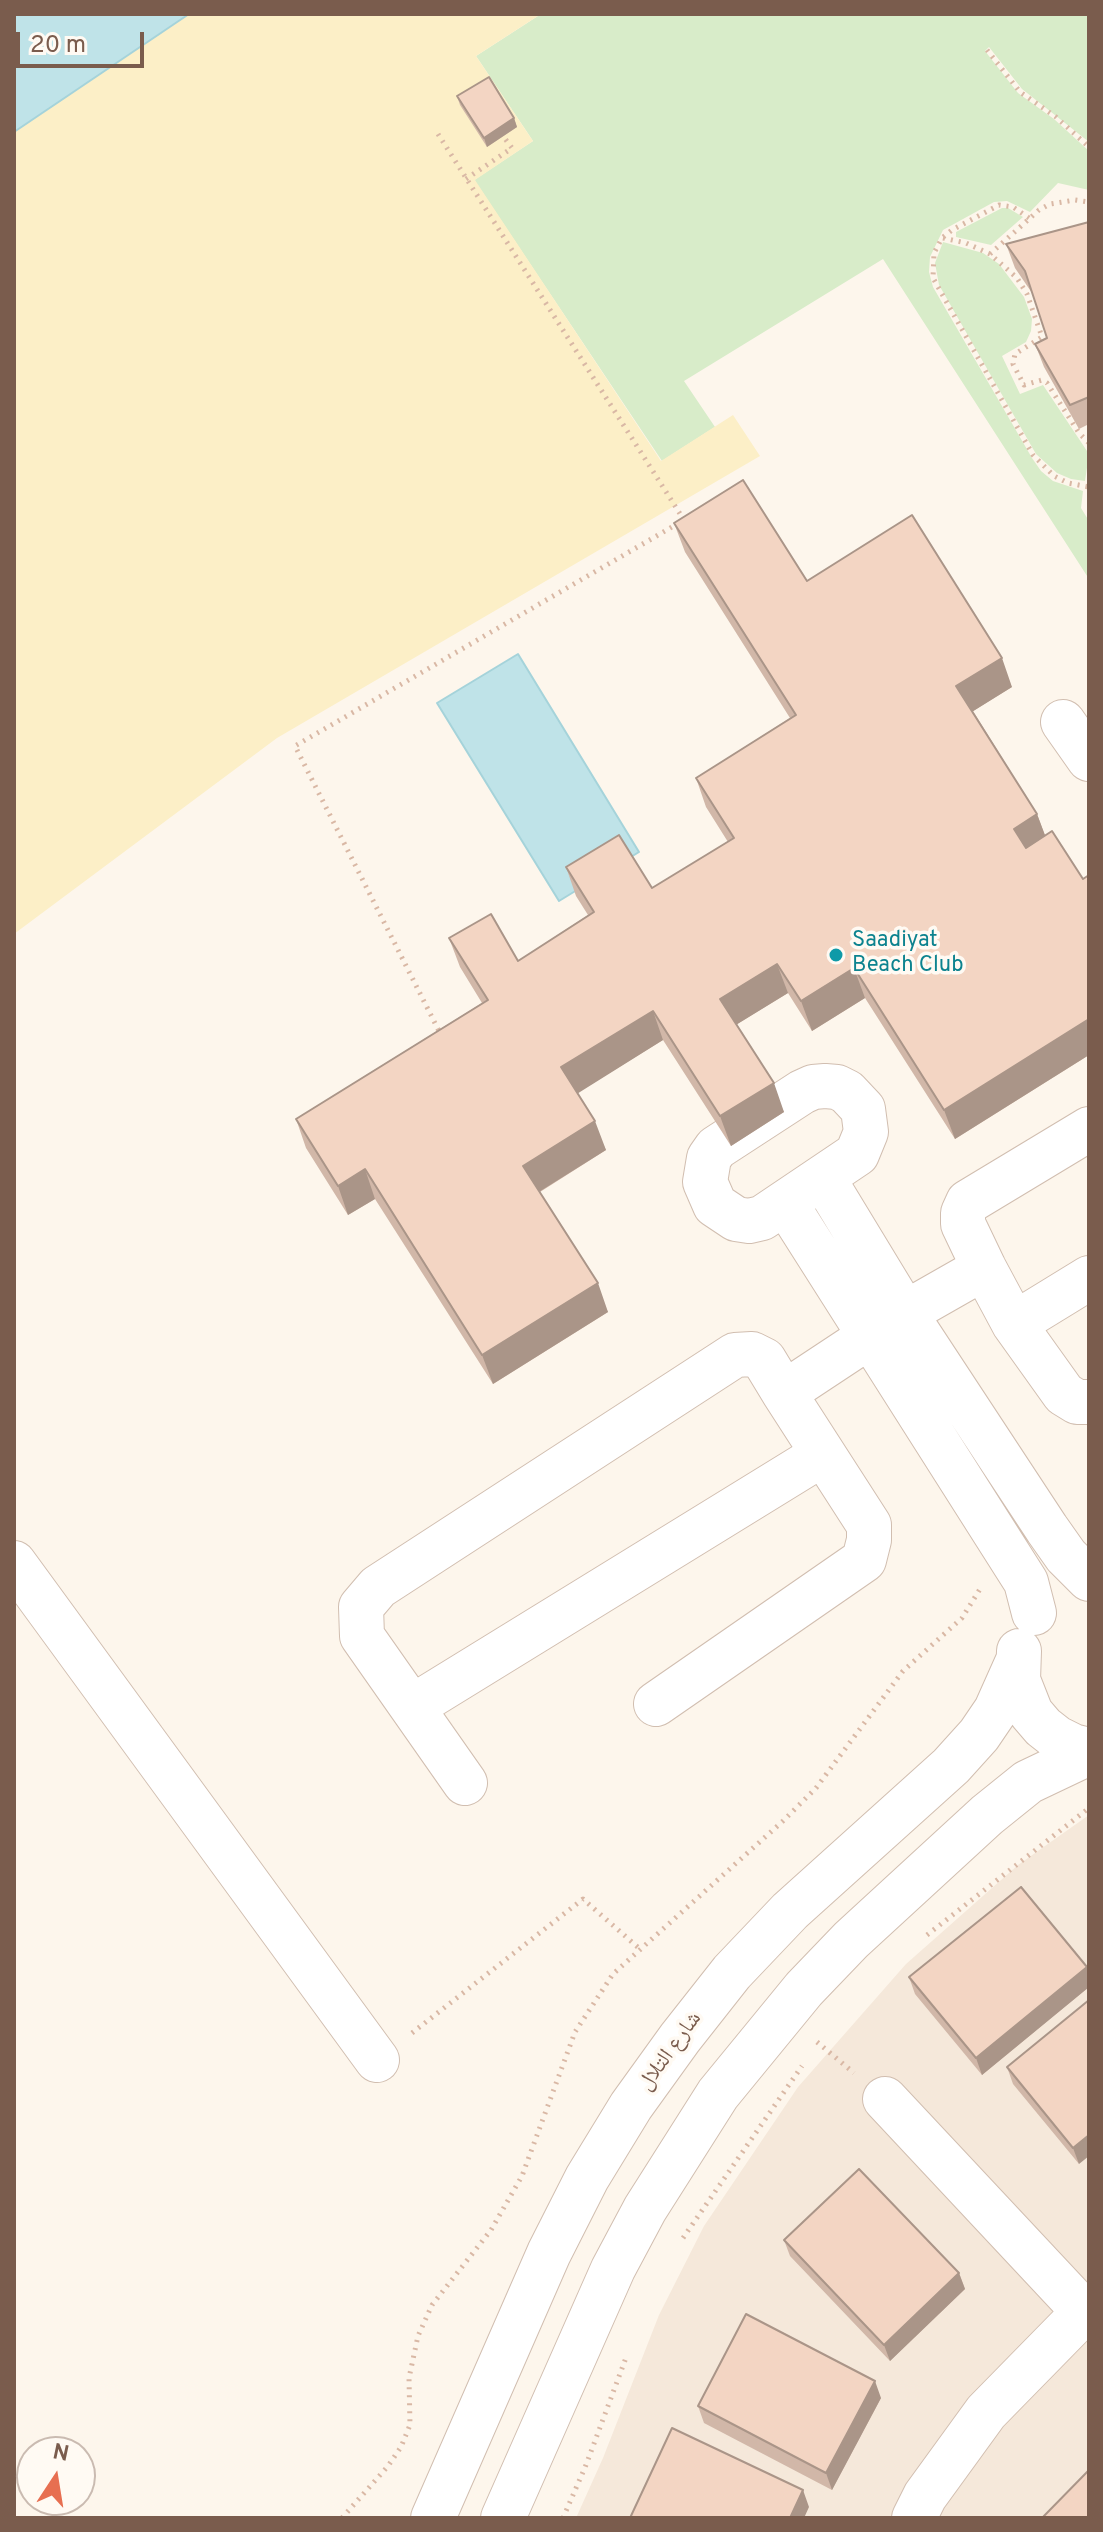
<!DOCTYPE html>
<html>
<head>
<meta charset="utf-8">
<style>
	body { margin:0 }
	#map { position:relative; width:1103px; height:2532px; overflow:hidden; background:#fdf6ec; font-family:Overpass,sans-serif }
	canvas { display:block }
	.frame { position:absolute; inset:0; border:16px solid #7a5c4d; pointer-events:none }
	.north { position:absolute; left:16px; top:2436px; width:80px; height:80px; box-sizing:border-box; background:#fffaf3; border:2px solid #cabbb1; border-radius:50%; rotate:12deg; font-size:22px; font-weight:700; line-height:32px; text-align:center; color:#7a5c4d }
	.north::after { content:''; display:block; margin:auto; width:28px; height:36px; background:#e76f51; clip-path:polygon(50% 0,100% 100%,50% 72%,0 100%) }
	.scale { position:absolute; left:16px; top:32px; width:128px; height:36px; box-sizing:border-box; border:4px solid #7a5c4d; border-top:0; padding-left:10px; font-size:24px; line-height:28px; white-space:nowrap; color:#7a5c4d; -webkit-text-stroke:6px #fffaf3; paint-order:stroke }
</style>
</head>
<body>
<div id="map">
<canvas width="1103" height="2532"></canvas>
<div class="frame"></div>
<div class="north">N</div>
<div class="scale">20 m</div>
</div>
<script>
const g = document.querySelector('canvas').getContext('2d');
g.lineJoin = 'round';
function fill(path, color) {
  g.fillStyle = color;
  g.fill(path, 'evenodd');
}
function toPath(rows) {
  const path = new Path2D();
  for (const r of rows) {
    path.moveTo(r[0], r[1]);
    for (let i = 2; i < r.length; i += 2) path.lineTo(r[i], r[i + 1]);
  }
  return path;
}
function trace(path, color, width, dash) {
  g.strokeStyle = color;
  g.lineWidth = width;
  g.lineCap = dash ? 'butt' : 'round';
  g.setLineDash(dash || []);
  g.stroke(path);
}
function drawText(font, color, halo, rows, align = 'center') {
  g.font = font + ' Overpass,"Noto Naskh Arabic",sans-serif';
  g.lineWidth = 7;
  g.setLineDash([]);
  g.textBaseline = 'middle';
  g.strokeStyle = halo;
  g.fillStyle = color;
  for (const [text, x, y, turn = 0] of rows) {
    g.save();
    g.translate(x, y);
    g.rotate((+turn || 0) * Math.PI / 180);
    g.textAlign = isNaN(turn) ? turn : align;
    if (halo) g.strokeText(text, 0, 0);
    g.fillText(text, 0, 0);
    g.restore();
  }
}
fill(toPath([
	[1089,1815,1089,2518,576,2518,603,2458,659,2315,704,2226,798,2087,906,1964,1018,1865]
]), '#f5e8da');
fill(toPath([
	[541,14,1089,14,1089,142,1022,89,989,47,985,51,1018,93,1054,119,1089,151,1089,190,1058,183,1030,212,1007,201,994,202,943,230,930,257,929,272,933,287,1032,458,1041,471,1053,481,1083,491,1081,508,1089,521,1089,579,883,259,684,381,715,427,662,461,474,180,533,141,476,56],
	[1002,208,1008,208,1023,217,991,245,956,237,956,232],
	[943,242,983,253,999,264,1024,297,1032,319,1031,331,1026,342,1002,356,1020,394,1043,385,1089,454,1085,481,1071,479,1057,473,1036,454,939,285,935,263]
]), '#d8ecc9');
fill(toPath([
	[189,14,541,14,476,56,533,141,475,180,661,461,733,415,760,456,277,738,14,934,14,132]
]), '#fcefc7');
const water = toPath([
	[14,14,189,14,14,132,14,14],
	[518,654,639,852,559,901,437,703,518,654]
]);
fill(water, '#bfe3e8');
trace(water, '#a5d3da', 2);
const minor = toPath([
	[1063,722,1089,759],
	[825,1086,837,1087,847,1092,863,1109,866,1132,857,1154,762,1218,749,1221,736,1219,715,1205,705,1182,709,1158,716,1148,802,1092,813,1087,825,1086],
	[1089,1129,968,1202,963,1213,963,1224,984,1268,1014,1324,1064,1394,1077,1402,1089,1402],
	[823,1178,905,1313,1047,1529,1066,1556,1089,1579],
	[786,1204,1026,1582,1034,1613],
	[1014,1324,1089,1278],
	[14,1563,377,2060],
	[1019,1651,1018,1680,1031,1713,1043,1727,1057,1738,1073,1746,1089,1750],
	[656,1704,864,1560,869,1540,869,1525,784,1393,905,1313,984,1268],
	[412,1707,823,1454],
	[465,1783,362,1636,361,1607,378,1587,735,1355,752,1354,764,1360,784,1393],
	[885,2099,1089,2317],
	[433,2518,549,2253,587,2178,631,2106,680,2038,732,1972,790,1911,951,1766,979,1735,996,1710,1017,1663],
	[503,2518,613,2269,645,2209,718,2094,804,1989,851,1940,987,1815,1028,1782,1089,1753],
	[914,2518,925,2496,986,2412,1084,2312]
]);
trace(minor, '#d1beb0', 46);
trace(toPath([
	[987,50,1020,92,1056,117,1089,147],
	[438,134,684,520,295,746,441,1035],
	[466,179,512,148,503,136],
	[1029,218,1013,207,999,205,952,230,942,238,934,253,933,278,1033,455,1054,476,1068,483,1089,487],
	[943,238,966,243,990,254,1017,278,1027,294,1042,337,1015,354,1013,364,1024,385,1042,380,1047,383,1079,433,1089,443],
	[990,254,1039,210,1050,204,1075,200,1089,202],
	[927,1935,1089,1808],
	[412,2033,583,1899,641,1950],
	[817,2042,854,2073],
	[683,2238,802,2066],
	[342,2518,388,2466,401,2447,410,2425,409,2378,418,2336,432,2305,491,2230,522,2176,575,2032,613,1974,783,1821,816,1788,903,1671,962,1618,980,1589],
	[563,2518,586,2465,627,2355]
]), '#d9b8a5', 5, [2, 6]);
trace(minor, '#fff', 44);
fill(toPath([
	[457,96,514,118,517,127,487,147,460,105],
	[1089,222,1089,424,1079,429,1044,367,1035,344,1047,338,1032,293,1015,268,1006,244],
	[674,523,807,581,1012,687,973,711,1037,814,1045,836,1083,879,1089,875,1089,1055,955,1139,865,998,812,1031,788,993,737,1024,784,1112,731,1146,663,1040,577,1093,606,1150,540,1192,608,1312,493,1384,375,1199,348,1215,306,1148,296,1119,482,1003,460,967,449,938,518,961,588,915,576,896,566,867,652,888,728,842,706,807,696,778,790,718,685,552],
	[1087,1967,1089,1972,1089,1987,982,2075,915,1994,909,1977],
	[1089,2000,1079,2164,1013,2084,1007,2067],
	[784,2240,959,2273,965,2289,890,2361,790,2256],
	[881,2398,832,2490,704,2423,698,2406]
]), '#d1b7a8');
fill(toPath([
	[514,118,517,127,487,147,484,138],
	[1002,658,1012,687,967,715,956,686],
	[1037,814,1048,843,1024,858,1014,829],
	[777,964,788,993,731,1028,720,999],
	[854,968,865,998,812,1031,801,1001],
	[653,1011,663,1040,572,1097,561,1067],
	[1089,1019,1089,1055,955,1139,944,1110],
	[774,1083,784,1112,731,1146,720,1116],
	[595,1121,606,1150,534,1195,523,1166],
	[365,1169,375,1199,348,1215,338,1186],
	[598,1283,608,1312,493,1384,482,1355],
	[1087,1967,1089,1972,1089,1987,982,2075,976,2058],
	[1089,2135,1089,2156,1079,2164,1073,2148],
	[959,2273,965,2289,890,2361,884,2345],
	[875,2381,881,2398,832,2490,826,2473],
	[803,2490,809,2507,804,2518,790,2518]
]), '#aa9588');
const building = toPath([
	[489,77,514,118,484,138,457,96,489,77],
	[1089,222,1089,397,1070,405,1035,344,1047,338,1025,271,1006,244,1089,222],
	[743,480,807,581,912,515,1002,658,956,686,1037,814,1014,829,1026,848,1052,831,1083,879,1089,875,1089,1019,944,1110,854,968,801,1001,777,964,720,999,774,1083,720,1116,653,1011,561,1067,595,1121,523,1166,598,1283,482,1355,365,1169,338,1186,296,1119,488,1000,449,938,491,914,518,961,594,912,566,867,619,835,652,888,734,838,696,778,796,715,674,523,743,480],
	[1021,1887,1087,1967,976,2058,909,1977,1021,1887],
	[1089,2000,1089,2135,1073,2148,1007,2067,1089,2000],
	[859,2169,959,2273,884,2345,784,2240,859,2169],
	[746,2314,875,2381,826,2473,698,2406,746,2314],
	[672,2428,803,2490,790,2518,630,2518,672,2428],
	[1089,2470,1089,2518,1042,2518,1089,2470]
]);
fill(building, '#f3d5c3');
trace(building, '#aa9588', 2);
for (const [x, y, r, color] of [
	[836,955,8,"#0f9aa8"]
]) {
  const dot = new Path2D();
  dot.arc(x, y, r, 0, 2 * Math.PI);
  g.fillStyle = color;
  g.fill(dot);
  trace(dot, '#fffaf3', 3);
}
drawText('22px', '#0d838f', '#fffaf3', [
	["Saadiyat",852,942],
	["Beach Club",852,967]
], 'left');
drawText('22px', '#7a5c4d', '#fffaf3', [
	["شارع التلال",671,2052,-54]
]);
</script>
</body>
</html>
